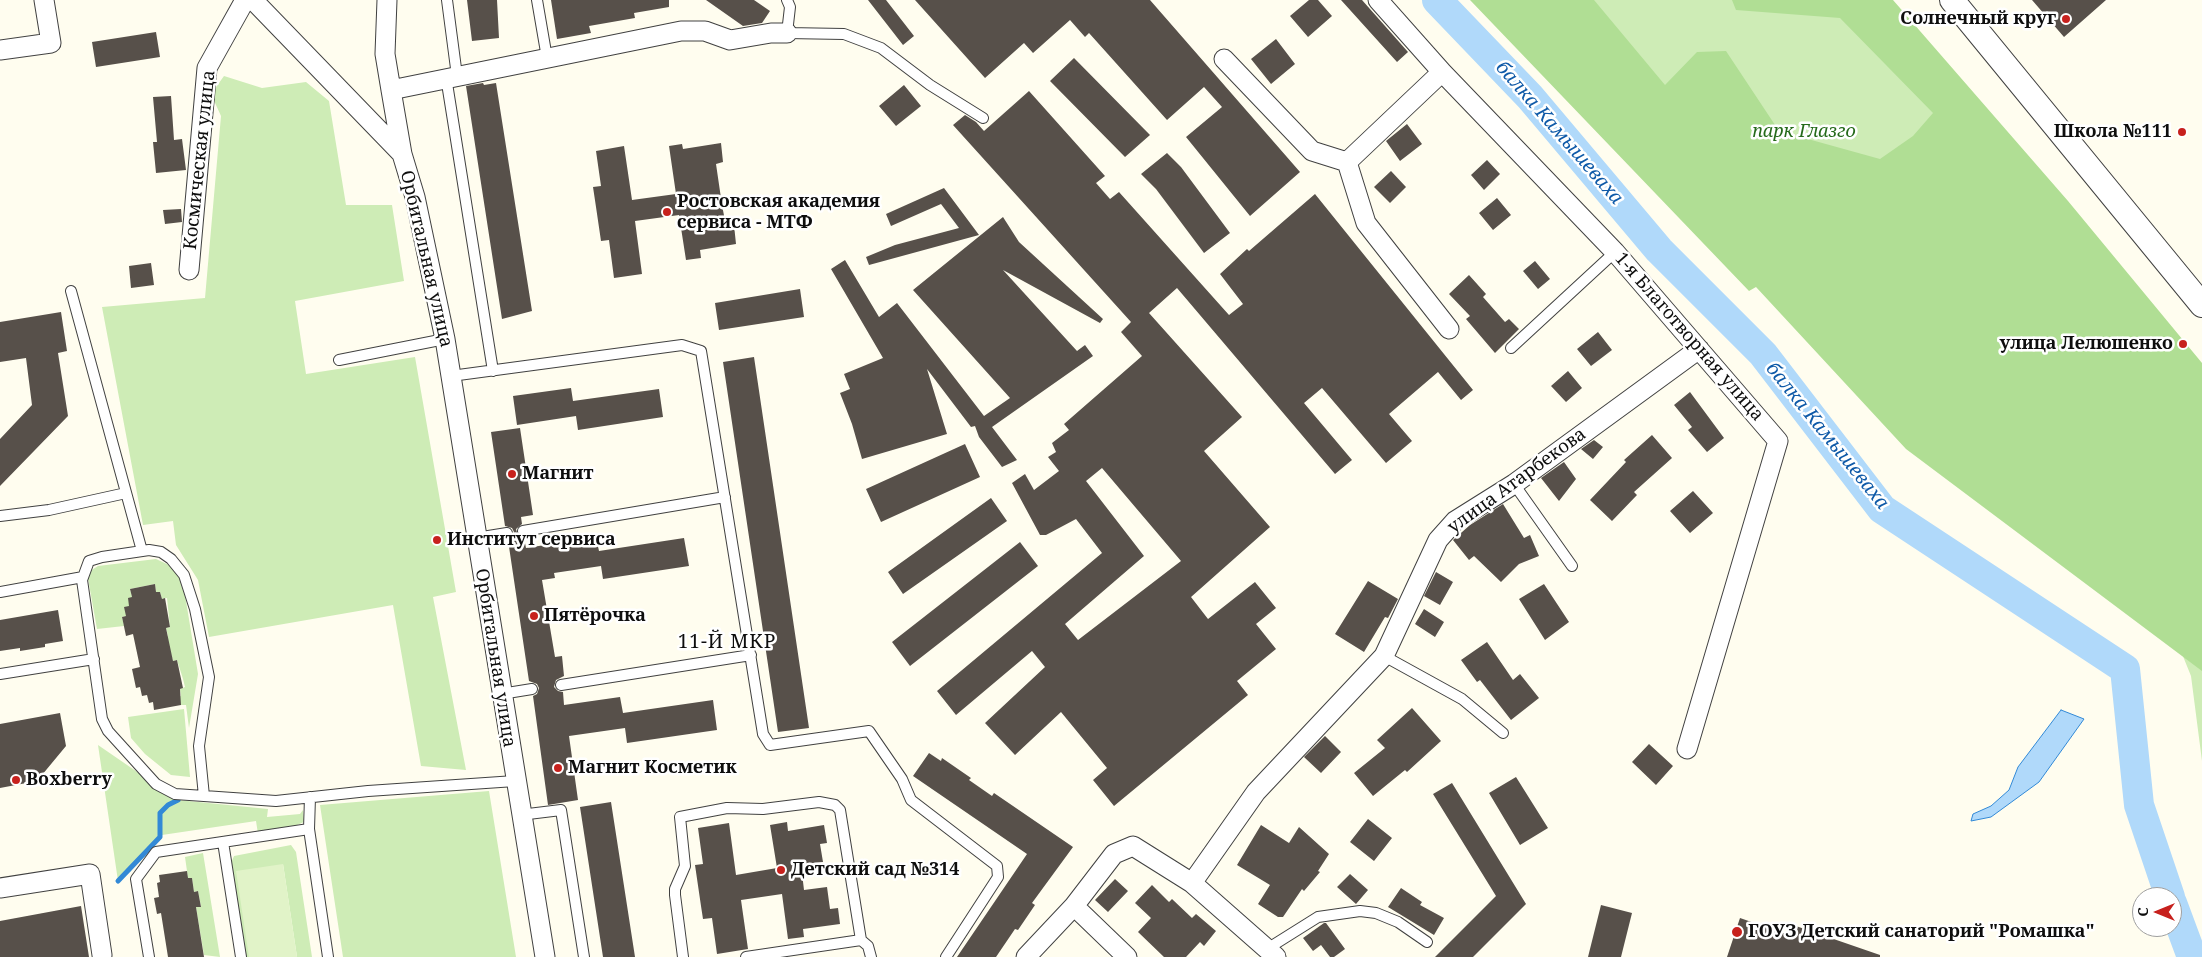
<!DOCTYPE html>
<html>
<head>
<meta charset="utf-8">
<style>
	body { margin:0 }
	#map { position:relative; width:2202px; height:957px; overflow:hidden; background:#fffdef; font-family:"Noto Serif",serif }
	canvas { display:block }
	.north { position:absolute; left:2132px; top:887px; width:50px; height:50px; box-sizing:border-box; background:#fff; border:1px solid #9f9f9f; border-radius:50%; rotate:270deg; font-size:14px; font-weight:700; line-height:20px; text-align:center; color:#0e0e0e }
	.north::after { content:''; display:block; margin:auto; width:18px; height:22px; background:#c7211d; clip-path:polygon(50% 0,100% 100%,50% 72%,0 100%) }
</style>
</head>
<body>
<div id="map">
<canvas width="2202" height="957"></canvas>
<div class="north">С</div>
</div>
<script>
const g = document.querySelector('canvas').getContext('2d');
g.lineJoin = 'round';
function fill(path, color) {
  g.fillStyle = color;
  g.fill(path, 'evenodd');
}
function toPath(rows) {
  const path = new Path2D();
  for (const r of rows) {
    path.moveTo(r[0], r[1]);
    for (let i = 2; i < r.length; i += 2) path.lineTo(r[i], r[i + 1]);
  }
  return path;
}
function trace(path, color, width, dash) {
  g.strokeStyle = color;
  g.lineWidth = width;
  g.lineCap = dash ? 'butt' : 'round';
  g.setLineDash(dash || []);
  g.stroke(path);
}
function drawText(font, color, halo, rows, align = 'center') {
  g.font = font + ' "Noto Serif",serif';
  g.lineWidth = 5;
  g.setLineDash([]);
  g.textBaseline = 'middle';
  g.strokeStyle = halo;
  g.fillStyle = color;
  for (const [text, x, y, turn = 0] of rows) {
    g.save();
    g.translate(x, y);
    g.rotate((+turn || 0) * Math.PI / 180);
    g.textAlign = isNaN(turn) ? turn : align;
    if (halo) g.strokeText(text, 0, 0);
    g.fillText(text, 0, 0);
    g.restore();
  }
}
fill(toPath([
	[1504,0,1859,0,2202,415,2202,761,2191,676,2174,634],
	[224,76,262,88,306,82,329,101,346,205,392,205,404,281,295,301,306,374,415,357,456,592,433,597,466,770,421,766,393,605,209,637,198,580,176,545,173,521,143,525,102,307,205,298,221,116,211,94],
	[156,559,180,570,181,585,185,595,198,674,189,728,186,705,179,705,177,697,181,696,180,689,185,687,183,679,177,660,173,661,166,637,168,636,166,628,170,627,167,598,162,599,160,592,156,592,155,584,130,589,132,597,129,606,126,616,122,617,124,626,97,629,87,573,98,566],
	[184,709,190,777,171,775,145,754,131,738,128,717],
	[98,745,178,800,268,809,267,817,300,814,303,810,304,822,290,828,258,834,256,821,162,835,118,881],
	[489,791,516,957,343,957,320,805],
	[291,845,296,852,312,957,297,957,283,864,249,957,246,957,231,863,234,856],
	[203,853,220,957,204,955,196,907,201,906,198,891,194,892,192,878,188,878,185,857]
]), '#ceecb6');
fill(toPath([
	[1470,0,1594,0,1665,85,1697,52,1726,51,1779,131,1880,159,1913,136,1933,113,1840,18,1736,10,1732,0,1893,0,2068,201,2202,363,2202,671,1906,449,1756,287,1749,291]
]), '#b0de94');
fill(toPath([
	[283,864,297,957,249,957,236,871]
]), '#e1f3c8');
const water = toPath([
	[2061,710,2084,719,2039,782,1991,817,1971,821,1973,814,1991,806,2009,790,2018,767,2061,710]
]);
fill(water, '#b0d9fa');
trace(water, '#3289d6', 1);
trace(toPath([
	[118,881,160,837,160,813,168,805,178,800]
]), '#3289d6', 5);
trace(toPath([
	[1437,0,1530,97,1659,250,1763,354,1882,509,2125,669,2139,805,2170,897],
	[2172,903,2192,957]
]), '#b0d9fa', 30);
fill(toPath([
	[467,0,497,0,499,38,472,41],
	[551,0,669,0,669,7,634,13,635,18,589,26,591,33,557,39],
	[706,0,754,0,770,11,762,23,743,26],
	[868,0,886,0,914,36,903,45],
	[915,0,1150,0,1300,172,1250,216,1186,137,1222,107,1204,87,1167,120,1089,33,1085,37,1070,20,1033,53,1024,43,985,78],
	[1309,0,1318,0,1332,16,1308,37,1290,16],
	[1341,0,1362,0,1408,52,1397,62],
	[2032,0,2106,0,2064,37],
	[156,32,160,57,96,67,92,42],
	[1276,39,1295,64,1271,84,1251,59],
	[1074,58,1150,135,1125,157,1050,81],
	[483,83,484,85,496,83,532,311,502,319,466,86],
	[904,85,921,106,896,126,879,106],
	[1029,91,1105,176,1096,183,1110,199,1119,192,1229,315,1243,304,1220,274,1247,249,1249,251,1315,194,1473,390,1461,400,1438,372,1389,414,1412,441,1386,463,1322,388,1304,403,1352,460,1335,474,1177,288,1149,313,1242,417,1204,451,1270,527,1191,597,1208,619,1255,582,1276,608,1256,624,1276,649,1237,681,1248,695,1114,806,1093,780,1107,768,1061,712,1015,755,985,723,1045,667,1032,651,956,715,937,691,1102,553,1076,519,1046,535,1040,535,1012,483,1025,474,1034,490,1059,471,1048,457,1056,452,1052,443,1069,430,1064,424,1142,356,1121,332,1131,322,953,125,965,115,976,122,984,131],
	[1102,468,1181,561,1078,640,1065,624,1144,556,1086,481],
	[171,96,174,140,182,139,186,170,156,173,153,142,157,142,153,97],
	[1407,124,1422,144,1400,161,1386,141],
	[721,143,723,162,716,164,722,205,726,226,734,225,736,244,700,250,701,258,686,260,679,215,635,221,642,274,614,278,609,240,601,241,596,207,593,187,601,186,596,151,624,146,632,200,676,194,669,146,682,144,683,149],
	[1167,153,1181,167,1230,233,1204,253,1156,189,1141,174],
	[1487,160,1500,174,1484,190,1471,175],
	[1391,171,1406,187,1390,203,1374,187],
	[944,188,979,235,869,265,866,257,895,245,959,228,941,204,891,226,886,214],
	[1497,198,1511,215,1493,230,1479,213],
	[181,209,182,222,165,224,163,210],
	[1003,217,1019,242,1103,319,1100,323,1003,270,1077,351,1085,345,1093,356,992,427,1017,460,1002,467,979,437,975,426,971,427,927,369,947,434,862,459,852,424,840,393,850,389,844,374,883,358,831,269,845,260,879,317,897,303,984,416,1010,398,913,290],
	[1535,261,1550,279,1538,289,1523,271],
	[151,263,154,285,131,288,129,266],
	[1469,275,1486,294,1483,297,1505,322,1509,319,1519,329,1495,353,1466,319,1470,316,1449,294],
	[800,289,804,317,719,330,715,303],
	[61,312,67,351,58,353,68,416,0,486,0,439,32,405,26,358,0,362,0,322],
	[1598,332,1612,350,1591,366,1577,349],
	[754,357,809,728,778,732,723,362],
	[1568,371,1582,388,1566,402,1551,386],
	[571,388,573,401,659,389,663,417,578,430,576,416,517,425,513,396],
	[1690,392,1724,438,1707,452,1688,430,1692,427,1674,405],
	[520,428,533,515,521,517,522,524,516,529,518,536,524,538,526,548,596,537,599,551,684,538,689,566,603,579,601,566,554,573,555,578,542,580,555,657,562,656,564,676,556,680,554,687,558,691,563,692,564,705,620,697,623,713,713,700,717,730,627,743,625,728,569,736,578,800,548,805,533,696,537,694,539,688,537,684,529,681,508,540,512,538,514,532,512,528,505,526,491,432],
	[1652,435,1672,458,1634,492,1637,495,1612,521,1590,500,1626,462,1624,460],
	[1594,440,1603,447,1593,459,1581,449],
	[965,444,980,477,881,522,866,489],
	[1564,462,1576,479,1559,501,1541,478],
	[1693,491,1713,513,1690,533,1670,511],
	[991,498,1007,521,903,594,888,572],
	[1503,504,1524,538,1530,535,1539,556,1519,564,1501,582,1474,556,1469,560,1453,540,1470,525],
	[1020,542,1038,566,910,666,892,642],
	[1436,572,1453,582,1440,605,1424,596],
	[1368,581,1398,599,1388,618,1385,617,1364,652,1335,634],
	[155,584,156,592,160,592,162,599,165,598,170,627,166,628,173,661,177,660,183,688,180,689,181,705,154,710,153,702,149,703,147,695,142,696,140,687,136,688,132,669,140,667,133,634,126,636,122,617,126,616,124,607,129,606,128,598,132,597,130,589],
	[1544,584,1569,622,1545,640,1519,599],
	[1424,609,1444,622,1435,637,1415,624],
	[58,610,63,641,45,644,45,647,20,651,20,648,0,651,0,620],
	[1487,642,1513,680,1520,674,1539,698,1511,720,1480,680,1477,682,1461,660],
	[1412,708,1441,741,1407,772,1405,770,1373,796,1354,773,1385,748,1377,740],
	[60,713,66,746,37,781,0,788,0,724],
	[1325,736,1341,752,1321,773,1304,757],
	[1649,744,1673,766,1656,785,1632,762],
	[929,753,941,761,942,758,971,778,969,780,992,796,994,793,1073,847,1032,903,1035,905,1018,930,1015,929,996,957,957,957,1027,854,913,776],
	[1516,777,1548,828,1520,845,1489,793],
	[1452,783,1526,904,1473,957,1435,957,1496,896,1433,794],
	[611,802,635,957,603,957,580,807],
	[1368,819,1392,838,1374,861,1350,842],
	[787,822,788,831,824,825,827,843,820,844,823,862,801,865,804,890,827,887,830,909,838,908,840,924,803,929,804,937,788,939,782,894,741,900,748,949,717,954,712,918,703,919,701,906,695,865,703,864,698,828,729,823,736,875,777,868,770,825],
	[1261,825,1289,843,1299,827,1329,854,1318,871,1320,872,1304,891,1302,889,1283,917,1278,917,1258,904,1270,885,1237,865],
	[187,871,188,878,192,878,194,892,198,891,201,907,196,907,204,957,168,957,161,913,157,914,154,898,159,897,157,883,160,882,159,875],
	[1350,874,1368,890,1356,904,1337,887],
	[1115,879,1128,891,1108,912,1095,900],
	[1152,885,1169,902,1172,899,1192,918,1196,914,1216,931,1204,946,1200,942,1186,957,1164,957,1138,932,1151,918,1135,903],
	[1401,888,1422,902,1420,905,1444,918,1434,935,1388,907],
	[1601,905,1632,913,1621,957,1588,957],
	[81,906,89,957,0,957,0,921],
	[1740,918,1789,935,1793,925,1880,955,1880,957,1727,957],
	[1324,923,1326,923,1345,949,1334,957,1330,957,1321,945,1313,951,1303,938]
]), '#57504a');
const service = toPath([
	[447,0,457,76],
	[537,0,547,58],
	[787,0,790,7,787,33,844,34,881,48,930,85,983,118],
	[446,77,493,371],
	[71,291,142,551],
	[1511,348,1615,252],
	[339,360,445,339],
	[451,376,682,345,701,351,763,734,770,745,869,731,902,779,911,800,997,866,998,877,946,957],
	[1514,484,1572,566],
	[0,516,49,510,126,493],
	[523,531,725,497],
	[476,538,507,533],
	[0,592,83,577],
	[1384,656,1462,699,1503,733],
	[0,674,94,659],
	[561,685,751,655],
	[501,694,532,689],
	[204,796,199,746,209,677,195,609,184,575,171,559,161,552,149,550,102,557,89,561,82,580,102,719,108,731,156,784,175,794,204,796,276,801,368,791,515,781],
	[520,815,561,810,584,957],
	[309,829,310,797],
	[223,842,241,957],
	[861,940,868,946,871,957],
	[1267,949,1318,917,1360,911,1376,913,1398,922,1427,942],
	[149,957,136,879,156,852,309,829,328,957],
	[683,957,675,895,675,889,685,866,680,817,727,808,763,809,819,802,835,805,840,810,861,940,746,957]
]);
const minor = toPath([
	[253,0,402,154],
	[387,0,385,54,391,90,402,154,415,197,445,339,545,957],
	[1378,0,1442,72,1615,252,1778,441,1687,749],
	[0,50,51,43,44,0],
	[1224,59,1312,151,1347,162,1366,223,1449,329],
	[391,90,681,31,705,31,730,40,771,33,787,33],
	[1347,162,1442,72],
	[189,270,207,68,245,0],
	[1192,883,1256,792,1384,656,1438,540,1455,521,1514,484,1699,349],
	[0,888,90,874,102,955],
	[1074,906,1127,957],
	[1026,957,1074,906,1114,854,1133,846,1192,883,1276,957]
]);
const tertiary = toPath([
	[1952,0,2202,305]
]);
trace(service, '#414141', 12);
trace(minor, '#414141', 21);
trace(tertiary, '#414141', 26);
trace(service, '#fff', 10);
trace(minor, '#fff', 19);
trace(tertiary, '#fff', 24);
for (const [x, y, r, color] of [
	[2066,19,5,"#c7211d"],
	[2182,132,5,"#c7211d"],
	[667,212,5,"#c7211d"],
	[2183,344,5,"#c7211d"],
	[512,474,5,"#c7211d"],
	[437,540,5,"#c7211d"],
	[534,616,5,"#c7211d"],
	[558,768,5,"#c7211d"],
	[16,780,5,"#c7211d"],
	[781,870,5,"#c7211d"],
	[1737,932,6,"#c7211d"]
]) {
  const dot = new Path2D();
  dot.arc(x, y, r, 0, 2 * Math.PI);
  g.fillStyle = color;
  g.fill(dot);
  trace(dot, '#fff', 2);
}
drawText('bold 18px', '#0e0e0e', '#fff', [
	["Солнечный круг",2056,19,"right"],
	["Школа №111",2172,132,"right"],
	["Ростовская академия",677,202],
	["сервиса - МТФ",677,223],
	["улица Лелюшенко",2173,344,"right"],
	["Магнит",522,474],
	["Институт сервиса",447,540],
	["Пятёрочка",544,616],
	["Магнит Косметик",568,768],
	["Boxberry",26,780],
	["Детский сад №314",791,870],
	["ГОУЗ Детский санаторий \"Ромашка\"",1748,932]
], 'left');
drawText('italic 18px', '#256a1a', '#fff', [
	["парк Глазго",1804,132]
]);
drawText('18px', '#0e0e0e', '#fff', [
	["Космическая улица",200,160,-84],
	["Орбитальная улица",426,259,77],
	["1-я Благотворная улица",1689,337,49],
	["улица Атарбекова",1517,481,-36],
	["Орбитальная улица",495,658,81]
]);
drawText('italic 19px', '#0f5aa8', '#fff', [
	["балка Камышеваха",1559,133,49],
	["балка Камышеваха",1827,436,51]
]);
g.letterSpacing = '1px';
drawText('19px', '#0e0e0e', '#fff', [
	["11-Й МКР",727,643]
]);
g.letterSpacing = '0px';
</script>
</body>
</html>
